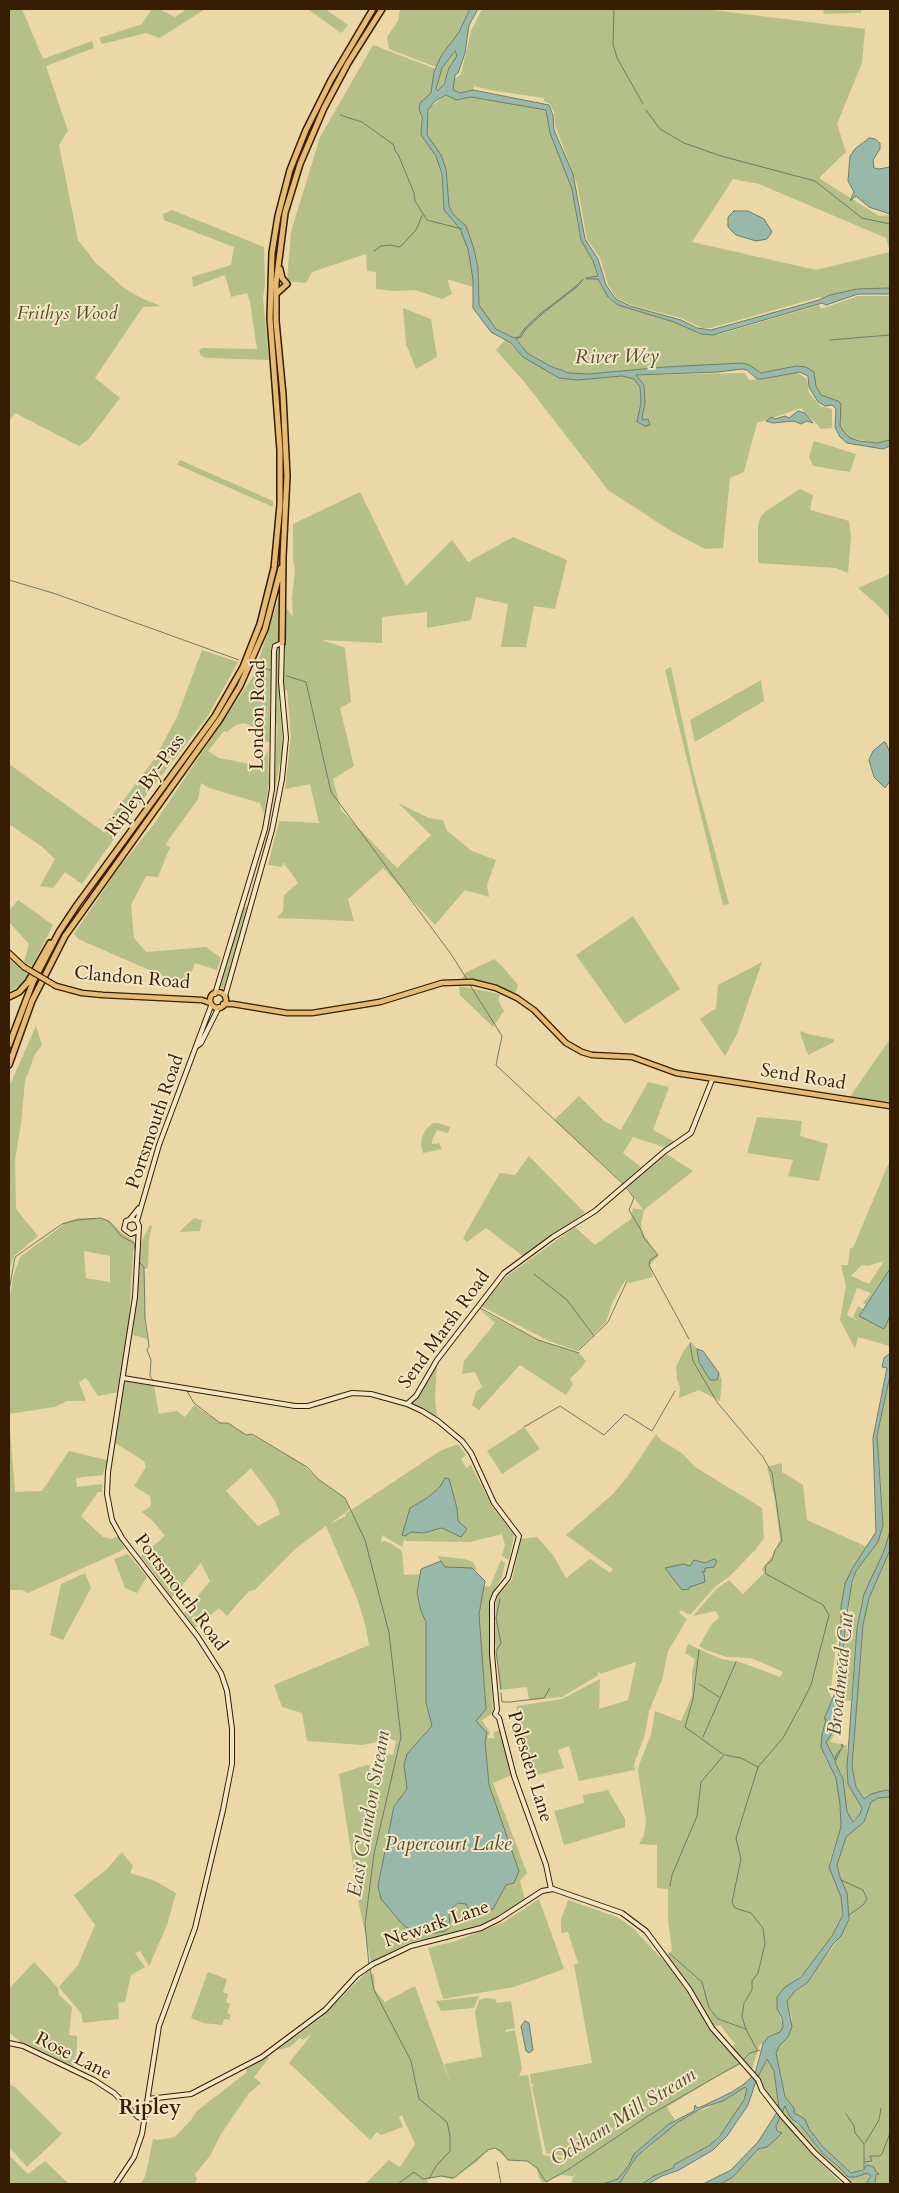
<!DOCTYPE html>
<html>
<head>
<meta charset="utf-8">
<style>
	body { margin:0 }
	#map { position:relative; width:899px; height:2193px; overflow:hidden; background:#ebd8a6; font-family:Cardo,serif }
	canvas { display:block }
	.frame { position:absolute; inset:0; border:10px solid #361d02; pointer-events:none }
</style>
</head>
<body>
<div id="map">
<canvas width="899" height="2193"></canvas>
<div class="frame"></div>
</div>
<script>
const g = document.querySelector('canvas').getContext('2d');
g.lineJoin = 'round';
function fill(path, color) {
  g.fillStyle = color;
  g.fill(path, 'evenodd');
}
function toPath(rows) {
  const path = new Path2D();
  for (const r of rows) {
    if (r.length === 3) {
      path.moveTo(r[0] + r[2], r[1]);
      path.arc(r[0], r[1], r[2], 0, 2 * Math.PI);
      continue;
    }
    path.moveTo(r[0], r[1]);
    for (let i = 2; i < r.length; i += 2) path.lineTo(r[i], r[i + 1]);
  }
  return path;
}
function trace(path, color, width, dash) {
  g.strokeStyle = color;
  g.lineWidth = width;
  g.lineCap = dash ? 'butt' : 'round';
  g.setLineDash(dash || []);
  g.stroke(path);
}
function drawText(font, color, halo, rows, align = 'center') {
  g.font = font + ' Cardo,serif';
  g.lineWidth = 4;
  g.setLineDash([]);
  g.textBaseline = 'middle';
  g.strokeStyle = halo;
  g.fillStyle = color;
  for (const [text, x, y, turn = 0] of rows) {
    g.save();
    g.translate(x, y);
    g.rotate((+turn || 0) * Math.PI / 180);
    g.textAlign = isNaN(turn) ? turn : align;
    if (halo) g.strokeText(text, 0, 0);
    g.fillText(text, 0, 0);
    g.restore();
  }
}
fill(toPath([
	[9,9,22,9,43,59,92,41,94,48,46,66,68,131,59,145,78,240,95,262,124,288,143,299,161,306,143,307,95,378,120,398,89,439,79,446,15,413,9,421],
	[152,9,159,9,175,17,187,9,205,9,160,38,146,33,102,44,99,38,142,24],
	[308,9,325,9,348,25,341,33],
	[400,9,470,9,459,32,441,56,436,67,389,49,387,37,398,21],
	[482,9,704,9,865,29,862,63,837,124,846,152,819,178,879,216,890,215,890,252,886,238,759,184,733,179,692,242,816,270,890,252,890,288,857,289,822,298,820,297,711,328,702,328,681,318,631,305,617,298,608,285,600,258,587,239,577,184,555,125,554,112,550,104,544,101,544,98,490,90,474,86,473,90,460,93,453,90,455,77,456,78,461,74,471,31],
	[823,9,861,9,861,13,824,14],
	[373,45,436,69,431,93,420,103,421,134,436,156,441,168,444,210,463,233,468,249,473,279,473,287,447,279,452,294,442,299,415,290,395,291,376,289,376,272,367,271,366,254,312,272,306,283,287,281,291,232,320,137],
	[455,51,457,56,439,91,436,89,442,68],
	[446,95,452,99,462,99,471,97,546,110,550,133,572,189,581,240,593,261,598,277,586,278,598,278,609,299,618,305,674,322,701,334,717,335,819,305,821,309,858,296,890,296,890,440,877,443,850,438,840,426,840,403,821,395,816,386,814,375,796,366,761,373,749,365,742,363,665,367,588,374,569,373,550,366,527,353,516,339,523,335,526,329,542,314,578,286,582,279,575,287,540,314,525,328,519,337,514,338,498,330,492,325,479,305,478,268,474,249,467,229,453,214,449,206,446,169,441,155,429,140,426,130,429,108],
	[172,210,264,247,265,285,263,298,269,360,207,358,201,356,199,351,202,348,257,349,250,302,247,293,231,297,225,275,193,287,192,277,231,265,234,247,164,220,163,214],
	[403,308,431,319,437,357,416,369,406,344],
	[506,339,523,357,562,379,622,376,634,379,640,384,641,403,637,423,645,426,648,419,643,419,642,417,645,403,644,385,636,375,745,373,749,380,765,379,797,372,807,379,809,393,820,406,832,409,832,428,821,429,801,408,757,423,744,472,730,478,723,548,705,549,671,531,608,490,526,384,496,350],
	[814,441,856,454,850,472,813,466,809,457],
	[180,460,273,501,273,507,178,465,177,464],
	[800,489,813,495,810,510,849,521,851,537,848,573,836,568,758,563,758,525,760,518,765,512],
	[360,492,406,586,452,540,468,562,513,537,567,560,555,609,534,606,526,647,501,647,508,604,476,597,471,620,427,628,427,612,382,617,382,643,322,640,345,648,351,702,340,708,354,766,333,779,341,810,397,868,431,835,398,803,429,818,443,820,447,831,472,851,496,860,487,885,489,897,465,890,435,925,383,868,348,899,354,921,277,918,283,911,284,895,298,883,283,862,282,867,268,865,279,821,319,823,310,784,285,789,291,736,287,689,279,699,283,746,274,795,277,727,270,690,270,742,259,741,254,727,244,723,234,726,227,732,224,731,208,751,219,758,260,766,268,750,269,783,264,814,260,803,209,788,201,783,198,799,165,845,170,847,158,877,146,876,131,905,134,938,146,952,206,947,221,958,217,970,195,963,186,986,78,939,74,934,118,869,154,824,254,675,279,598,293,617,292,598,295,570,293,559,293,524],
	[890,574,890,619,881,608,858,588],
	[202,650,238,662,208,716,134,811,82,884,65,872,53,888,40,886,55,859,41,846,9,824,9,764,101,830,155,758,177,717],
	[671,667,693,771,729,904,723,905,665,670],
	[761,680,764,701,695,742,690,720],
	[18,900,53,925,32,966,24,962,29,944,9,922,9,911],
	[243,907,247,907,248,911,225,989,220,987],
	[633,916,680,989,625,1024,576,955],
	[9,959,28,975,21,985,9,991],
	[494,959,503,967,518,985,516,992,513,993,462,980,465,973],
	[762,962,737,1034,725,1056,700,1019,716,1008,718,985],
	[459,986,500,994,498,1000,504,1011,493,1027,460,995],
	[36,1026,42,1045,35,1054,25,1081,21,1124,15,1160,16,1209,38,1236,14,1256,9,1271,9,1087],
	[802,1031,808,1034,833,1039,834,1042,808,1055,800,1033],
	[890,1039,890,1102,850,1098,854,1091],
	[648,1082,669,1087,653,1130,675,1142,666,1148,633,1137,623,1153,641,1167,623,1183,554,1120,579,1096,604,1121,621,1130],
	[757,1117,802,1121,800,1136,828,1144,819,1181,788,1176,793,1160,747,1153],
	[433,1123,438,1123,450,1127,448,1133,437,1130,432,1140,432,1144,439,1143,442,1149,423,1153,421,1145,422,1137,427,1128],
	[666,1154,693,1171,644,1210,641,1223,642,1232,658,1256,650,1265,653,1277,629,1283,626,1279,613,1301,606,1322,577,1351,549,1341,481,1306,507,1276,575,1227,595,1245,631,1219,633,1208,643,1210,627,1187],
	[529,1156,585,1213,523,1256,486,1228,467,1242,463,1238,500,1173,515,1175],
	[890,1160,890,1269,866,1305,863,1303,871,1293,857,1288,847,1315,860,1322,853,1317,858,1306,863,1309,859,1316,884,1328,890,1316,890,1346,858,1337,855,1349,840,1320,846,1286,841,1265,848,1265,850,1248,853,1248],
	[884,1261,869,1284,851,1276,862,1265,868,1266],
	[78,1218,101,1218,108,1220,123,1234,134,1241,129,1318,119,1392,98,1396,86,1378,79,1382,86,1401,67,1401,55,1407,9,1414,9,1303,13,1277,20,1257,63,1225,62,1223],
	[84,1251,110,1256,110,1282,86,1278],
	[194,1218,202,1220,200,1231,179,1232],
	[150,1225,152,1226,149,1239,148,1268,144,1269,145,1323,147,1339,133,1335,141,1243],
	[479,1309,538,1340,579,1353,586,1361,582,1367,570,1379,573,1384,566,1395,520,1365,479,1410,472,1405,476,1392,482,1387,475,1372,462,1374,464,1361,495,1323],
	[691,1341,697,1349,699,1362,717,1380,719,1373,722,1380,720,1401,699,1390,679,1398,680,1387,677,1379,676,1367,683,1352],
	[437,1364,435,1399,437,1416,435,1416,411,1404],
	[890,1375,890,1531,884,1551,862,1600,857,1628,851,1701,843,1700,840,1724,830,1742,842,1744,842,1748,835,1761,825,1742,837,1727,851,1589,856,1571,875,1546,883,1512,877,1436],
	[125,1381,154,1386,159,1414,177,1411,185,1417,194,1405,220,1423,228,1423,246,1435,252,1435,301,1463,318,1479,345,1498,350,1509,330,1524,346,1516,345,1514,440,1451,458,1444,466,1455,461,1459,466,1468,471,1465,491,1505,514,1535,509,1560,502,1556,505,1545,502,1534,469,1542,406,1541,405,1538,402,1547,382,1535,381,1542,385,1541,392,1544,402,1551,404,1575,420,1574,417,1593,421,1611,426,1622,426,1702,432,1726,407,1754,407,1789,394,1806,378,1886,419,1930,434,1933,445,1931,452,1908,458,1903,466,1904,471,1916,495,1906,506,1885,519,1871,489,1785,485,1741,476,1720,486,1709,479,1614,484,1586,490,1587,501,1560,505,1563,502,1577,490,1598,490,1664,493,1713,482,1720,490,1733,487,1738,495,1738,493,1733,499,1730,506,1751,512,1775,493,1783,527,1873,520,1881,525,1900,482,1925,459,1933,411,1942,371,1962,359,1904,339,1774,366,1765,374,1766,377,1753,393,1755,396,1741,382,1736,382,1741,362,1745,307,1741,302,1713,282,1707,274,1685,369,1645,365,1624,357,1598,326,1526,295,1549,255,1590,249,1591,227,1616,219,1608,195,1628,184,1613,210,1581,201,1563,172,1598,141,1556,165,1536,153,1521,142,1512,151,1506,150,1496,134,1486,146,1467,144,1461,115,1443],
	[251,1468,275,1501,280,1514,258,1526,226,1491],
	[449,1479,457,1509,458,1521,467,1529,461,1536,443,1529,423,1533,411,1532,410,1508,427,1498],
	[9,1418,15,1492,42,1491,69,1451,107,1460,103,1475,76,1478,77,1487,102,1484,102,1492,98,1492,81,1516,103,1537,112,1539,118,1536,125,1549,28,1593,22,1590,9,1590],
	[524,1427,540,1449,502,1474,487,1451],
	[656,1434,661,1440,683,1454,695,1467,762,1508,764,1538,756,1549,731,1575,715,1587,690,1615,681,1610,679,1613,687,1619,668,1651,662,1680,649,1711,645,1734,634,1765,635,1770,579,1781,569,1746,558,1750,564,1768,533,1776,524,1744,521,1744,516,1731,517,1706,562,1699,600,1679,599,1709,628,1700,636,1662,600,1674,599,1671,597,1676,562,1697,529,1700,527,1687,500,1690,495,1640,496,1597,512,1580,521,1539,537,1537,553,1555,566,1578,590,1559,610,1573,613,1569,566,1535,613,1494,628,1476],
	[782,1463,782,1472,803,1485,807,1520,867,1547,852,1569,841,1606,841,1631,837,1637,830,1696,834,1698,830,1704,822,1737,825,1757,836,1778,840,1804,841,1827,829,1863,841,1898,843,1915,832,1936,803,1974,790,1984,779,2014,783,2027,780,2032,768,2037,763,2044,760,2044,752,2069,732,2047,735,2044,720,2025,713,2027,665,1956,672,1951,668,1919,668,1889,657,1888,657,1845,639,1844,644,1835,646,1821,638,1771,639,1765,651,1735,655,1711,681,1721,692,1696,692,1673,695,1659,685,1653,688,1644,721,1659,740,1662,780,1677,783,1672,751,1658,727,1657,706,1650,699,1646,712,1624,719,1618,716,1611,693,1616,716,1589,729,1580,743,1594,764,1573,762,1569,773,1555,780,1540,775,1500,767,1467],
	[890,1550,890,1791,871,1794,865,1799,856,1787,852,1766,863,1625,869,1598],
	[128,1554,147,1577,137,1593,125,1588,114,1559],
	[437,1556,464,1559,473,1562,477,1570,445,1567],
	[85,1573,91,1588,63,1640,50,1635,61,1584],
	[843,1745,847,1745,848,1784,862,1808,860,1814,852,1822,847,1812,841,1773,835,1762],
	[608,1790,625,1819,625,1827,564,1845,554,1811,584,1803,583,1795],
	[890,1797,890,2184,875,2184,877,2174,865,2167,856,2173,848,2171,823,2147,809,2129,805,2119,794,2113,794,2108,785,2097,776,2053,779,2046,785,2040,792,2019,787,2001,794,1992,797,1991,813,1976,821,1962,841,1936,849,1919,847,1893,840,1877,837,1865,846,1837,864,1822,871,1802,878,1798],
	[122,1852,133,1866,130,1873,153,1880,176,1893,167,1925,149,1966,140,1951,135,1953,145,1967,131,1975,125,2002,118,2003,119,2019,83,2023,81,2013,59,1987,78,1965,95,1925,74,1895,107,1869],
	[539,1899,564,1969,514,1987,443,1999,428,1948,456,1941,504,1922],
	[568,1900,617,1917,633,1928,672,1970,720,2042,742,2064,716,2077,667,2107,675,2120,634,2154,629,2165,618,2179,612,2182,603,2184,570,2184,576,2173,573,2176,561,2175,543,2183,539,2178,537,2168,527,2161,508,2160,495,2148,488,2150,478,2161,452,2179,441,2176,427,2179,428,2184,365,2184,389,2160,400,2167,415,2144,402,2115,399,2117,403,2127,381,2135,377,2132,370,2140,289,2063,312,2034,303,2040,300,2038,290,2047,277,2050,319,2019,368,1971,374,1975,375,1990,385,2002,415,1986,453,2091,444,2064,482,2057,475,2013,479,2000,485,1998,495,1999,497,2003,511,2001,515,2028,505,2030,506,2032,515,2030,522,2069,519,2076,528,2075,543,2155,563,2158,564,2156,546,2153,532,2087,534,2084,531,2084,530,2074,592,2063,574,1965,578,1963,568,1932,561,1933,561,1920],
	[34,1962,58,1988,59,1995,72,2007,69,2035,77,2036,77,2048,73,2067,20,2042,9,2032,9,1989],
	[208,1972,227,1979,223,1992,228,1994,226,2002,230,2004,227,2013,231,2015,229,2020,224,2019,222,2025,203,2023,191,2018],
	[479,1996,474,2008,441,2011,436,2001],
	[266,2056,269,2058,254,2077,261,2083,249,2093,221,2134,210,2156,195,2174,197,2179,195,2183,141,2184,146,2174,153,2139,157,2140,175,2137,191,2120,197,2111,247,2072,246,2069],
	[767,2059,774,2071,779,2109,763,2089,757,2078],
	[9,2084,15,2087,62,2134,27,2167,9,2147],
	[745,2086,747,2089,744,2100,734,2117,714,2142,675,2164,673,2168,654,2176,642,2184,618,2184,631,2167,637,2156,651,2146,661,2134,688,2116,723,2101],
	[785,2106,797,2125,802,2127,823,2154,839,2167,845,2174,856,2177,867,2173,869,2174,870,2178,866,2184,854,2184,819,2152,782,2113],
	[779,2117,814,2156,842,2184,720,2184,733,2177,758,2149,767,2147,782,2133,779,2133,776,2128],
	[9,2155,28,2174,45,2161,69,2184,10,2184]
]), '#b5bf88');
const water = toPath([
	[470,9,478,9,469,25,465,53,458,73,455,75,453,90,460,93,473,90,549,105,553,115,554,130,573,174,585,239,598,259,606,285,616,299,630,306,681,320,697,328,711,330,819,300,830,295,857,289,890,288,890,294,858,294,826,305,822,303,713,335,701,334,674,322,618,305,608,297,598,279,586,279,586,278,598,276,593,261,581,240,572,189,550,133,546,110,471,97,456,100,446,95,435,101,428,110,427,135,441,155,446,169,449,206,453,214,466,226,474,249,478,268,479,305,496,329,514,338,519,337,525,328,540,314,575,287,583,279,578,286,542,314,526,329,521,337,516,339,527,353,550,366,569,373,588,374,665,367,742,363,749,365,761,373,796,366,806,367,814,372,816,386,821,395,838,401,841,404,840,426,844,432,850,438,859,441,877,443,890,440,890,446,883,449,847,443,840,437,835,427,836,409,832,405,825,406,818,402,809,387,808,376,800,372,762,379,757,379,747,370,742,369,718,372,636,375,644,385,645,403,642,417,643,420,648,419,650,425,645,426,637,422,641,403,640,387,634,379,622,376,578,380,559,378,523,357,511,343,491,332,473,308,473,279,468,249,460,229,444,210,442,174,436,156,421,135,422,117,419,109,420,103,431,93,434,72,441,56,459,32,470,9],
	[455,51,457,56,449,68,444,84,438,91,436,89,442,68,455,51],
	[869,138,875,139,880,143,880,149,873,160,874,168,879,169,890,167,890,214,869,207,856,196,850,201,854,192,848,181,850,156,855,149,869,138],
	[734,211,748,211,764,219,772,232,767,239,756,241,736,235,728,227,728,217,734,211],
	[798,411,805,413,813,423,807,421,801,424,794,421,773,423,766,421,772,417,775,419,785,416,789,418,798,411],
	[884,742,886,743,890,753,890,781,885,788,874,777,869,760,873,751,884,742],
	[890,1269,890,1316,884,1329,859,1316,890,1269],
	[697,1349,703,1351,719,1373,717,1380,710,1380,699,1362,697,1349],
	[890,1353,890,1375,877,1436,883,1525,878,1542,856,1571,852,1582,846,1620,837,1726,826,1742,835,1760,836,1755,842,1748,842,1744,843,1745,835,1762,843,1779,847,1812,853,1822,860,1814,862,1808,848,1784,847,1767,857,1628,864,1594,884,1551,890,1531,890,1550,869,1598,863,1625,852,1766,856,1787,864,1799,871,1794,886,1790,890,1791,890,1797,878,1798,871,1802,864,1822,846,1837,837,1865,840,1877,847,1893,849,1919,841,1936,833,1944,808,1982,794,1992,787,2001,792,2027,788,2037,779,2046,776,2053,785,2097,794,2108,794,2113,805,2119,809,2129,823,2147,851,2173,863,2170,867,2165,874,2167,876,2172,879,2174,876,2175,875,2184,866,2184,871,2176,867,2173,856,2177,848,2177,839,2167,823,2154,802,2127,790,2117,785,2106,776,2126,777,2131,782,2133,775,2140,767,2147,758,2149,733,2177,720,2184,703,2184,731,2170,758,2142,779,2109,774,2071,767,2059,756,2081,748,2105,727,2136,713,2150,679,2170,662,2176,648,2184,642,2184,654,2176,673,2168,675,2164,710,2145,719,2137,744,2100,747,2089,745,2087,723,2101,704,2107,678,2122,637,2156,619,2184,603,2184,618,2179,629,2165,634,2154,669,2124,694,2111,695,2105,697,2108,703,2106,732,2092,744,2084,755,2074,763,2044,768,2037,780,2032,783,2027,782,2018,777,2009,777,1997,784,1988,801,1977,832,1936,843,1915,841,1897,829,1867,841,1827,840,1804,836,1778,821,1747,822,1735,826,1719,824,1719,835,1693,841,1631,841,1606,845,1584,852,1569,876,1532,873,1438,887,1368,882,1367,884,1358,890,1353],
	[445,1478,449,1479,457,1508,458,1521,467,1529,461,1537,442,1528,423,1533,411,1532,405,1536,402,1535,410,1508,427,1498,440,1487,445,1478],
	[714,1559,717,1561,714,1567,705,1568,705,1572,702,1571,704,1574,705,1582,690,1587,689,1589,682,1590,665,1568,683,1564,690,1566,694,1560,705,1563,714,1559],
	[441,1561,445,1567,472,1568,485,1581,479,1614,486,1709,476,1721,487,1733,485,1741,489,1785,519,1871,514,1883,506,1885,493,1909,473,1917,466,1904,458,1903,452,1908,449,1914,450,1927,445,1931,434,1933,419,1930,414,1931,404,1926,381,1899,378,1886,394,1806,407,1789,404,1765,407,1754,432,1726,426,1702,426,1622,421,1611,417,1593,421,1569,441,1561],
	[525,2021,529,2023,533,2050,529,2053,526,2051,521,2026,525,2021]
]);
fill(water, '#98b9aa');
trace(water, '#717b67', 1);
trace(toPath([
	[614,9,613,44,617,58,643,104],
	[646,110,660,129,684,143,721,156,815,181,862,218,890,224],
	[340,115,362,122,394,145,395,151,398,154,414,193,415,201,427,220,462,229],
	[374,251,381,246,390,245,400,247,416,230,422,216],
	[830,340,890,335],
	[9,580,56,594,239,660],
	[255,665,270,670],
	[287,676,306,682,331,792,451,954,468,981],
	[470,985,502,1036,496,1065,623,1184],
	[626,1187,634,1198,629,1210,642,1232,644,1238,658,1255,650,1260,649,1265,689,1339],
	[138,1261,144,1267,145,1318,149,1346,147,1350,151,1360,150,1376,154,1382],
	[534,1274,567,1300,594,1336],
	[9,1291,15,1257,62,1224,77,1220,101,1218,110,1222,121,1236,134,1243,136,1256],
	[480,1308,538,1340,579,1353],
	[690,1344,693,1361,717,1402,763,1457,772,1473,782,1541,775,1550,772,1560,765,1566,766,1574,823,1605,829,1615,811,1685,799,1709],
	[579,1350,608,1322,627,1281],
	[162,1386,187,1391,194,1403,220,1423,228,1423,246,1435,252,1434,307,1467,318,1479,345,1498,365,1540,389,1633,401,1737,374,1854,365,1924,369,1965],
	[524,1427,560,1406,604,1435,625,1414,652,1431,675,1391],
	[500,1599,496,1618,501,1643,496,1651,501,1689],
	[699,1684,719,1697],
	[501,1693,502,1702,510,1702,544,1698,550,1688],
	[703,1737,736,1662],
	[725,1755,741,1758,758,1767],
	[841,1880,863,1890,867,1899,863,1905,849,1915],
	[670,1886,672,1875,697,1816,701,1782,724,1755,685,1727,693,1699,699,1650],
	[669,1953,702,1982,709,2008,718,2019,746,2029],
	[370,1969,374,1990,411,2061,419,2099,447,2122,450,2136,450,2151,436,2166,429,2179],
	[757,2050,746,2029,742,2017,744,2003,752,1990,752,1981,758,1973,765,1944,763,1928,751,1913,735,1908,732,1902,741,1859,736,1838,758,1767,783,1738,798,1710],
	[743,2060,750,2053,760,2050],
	[846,2114,854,2126,855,2133,864,2144,864,2162],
	[865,2143,879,2120,881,2108],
	[497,2162,501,2184],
	[864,2169,864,2162,872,2161,870,2156,880,2156,882,2154,890,2133],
	[398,2184,414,2172,423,2179,441,2176,454,2178,488,2150,495,2148,501,2151,508,2160,527,2161,537,2168,546,2182,569,2169,648,2116,740,2063]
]), '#717b67', 1);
const secondary = toPath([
	[215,994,265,829,272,789,274,651,275,646,282,643],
	[225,996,272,830,282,779,286,738,281,682,282,643],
	[197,1046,201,1043,219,1007],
	[130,1219,139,1208],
	[137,1221,133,1219,126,1221,124,1229,131,1234,138,1231],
	[123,1378,295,1406,308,1406,352,1393,371,1394,407,1404,422,1411,438,1421,462,1441,471,1453,494,1503,519,1536,508,1578,495,1594,492,1602,492,1654,497,1710,495,1714,499,1718,514,1776,546,1865,551,1889],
	[407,1404,416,1396,437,1360,504,1273,553,1237,595,1211,665,1151,691,1133,712,1080],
	[9,2043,23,2046,94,2080,114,2093,138,2117,145,2120],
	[148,2099,191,2094,262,2057,325,2010,357,1975,373,1964,411,1946,481,1928,499,1919,542,1891,553,1889,622,1913,646,1931,689,1989,712,2028,758,2080,762,2090,783,2117,815,2153,849,2184],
	[116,2184,134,2157,142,2134,159,2026,195,1928,223,1810,232,1764,232,1729,227,1691,221,1673,198,1637,122,1538,112,1520,107,1494,108,1472,135,1297,139,1226,137,1221,159,1145,211,1006]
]);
const primary = toPath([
	[9,953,24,967],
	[56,986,82,993,103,995,202,1000,210,1003],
	[218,1000,8],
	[223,1004,233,1004,287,1013,312,1013,380,1002,442,983,472,982,496,988,517,998,534,1010,566,1043,582,1052,592,1055,632,1057,676,1073,890,1106]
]);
const highway = toPath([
	[276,294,287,284,282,278,280,269],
	[282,643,283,557,287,476,283,395,276,321,276,283,285,213,300,164,324,108,348,63,382,9],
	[9,997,19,992,28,982,50,943],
	[9,1045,33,982,59,932,77,905,215,716,243,667,260,624,274,568,280,505,280,450,270,318,272,253,278,216,290,170,306,130,331,80,373,9],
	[9,1065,32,1001,65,936,220,719,240,686,265,629,281,568]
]);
trace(secondary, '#361d02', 6);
trace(primary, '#361d02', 7);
trace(highway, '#361d02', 8);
trace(secondary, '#f2e6c5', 4);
trace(primary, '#e6bc73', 4.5);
trace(highway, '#e6bc73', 5);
const primaryBridge = toPath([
	[24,967,56,986]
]);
trace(primaryBridge, '#361d02', 7, []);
trace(primaryBridge, '#e6bc73', 4.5);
drawText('italic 19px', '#5c4e2a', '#f2e6c5', [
	["Frithys Wood",67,315]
]);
drawText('19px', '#361d02', '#f2e6c5', [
	["London Road",259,715,-89],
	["Ripley By-Pass",146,786,-54],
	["Clandon Road",132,979,5],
	["Send Road",803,1078,9],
	["Portsmouth Road",156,1122,-71],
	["Send Marsh Road",445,1330,-54],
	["Portsmouth Road",180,1593,53],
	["Polesden Lane",529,1767,73],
	["Newark Lane",437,1925,-19],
	["Rose Lane",73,2057,27]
]);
drawText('italic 20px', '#534c34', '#f2e6c5', [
	["River Wey",617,358,-1],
	["Broadmead Cut",842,1674,-84],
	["East Clandon Stream",370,1814,-80],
	["Papercourt Lake",448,1845],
	["Ockham Mill Stream",624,2118,-32]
]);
drawText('bold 21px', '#361d02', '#f2e6c5', [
	["Ripley",150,2109]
]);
</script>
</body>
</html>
